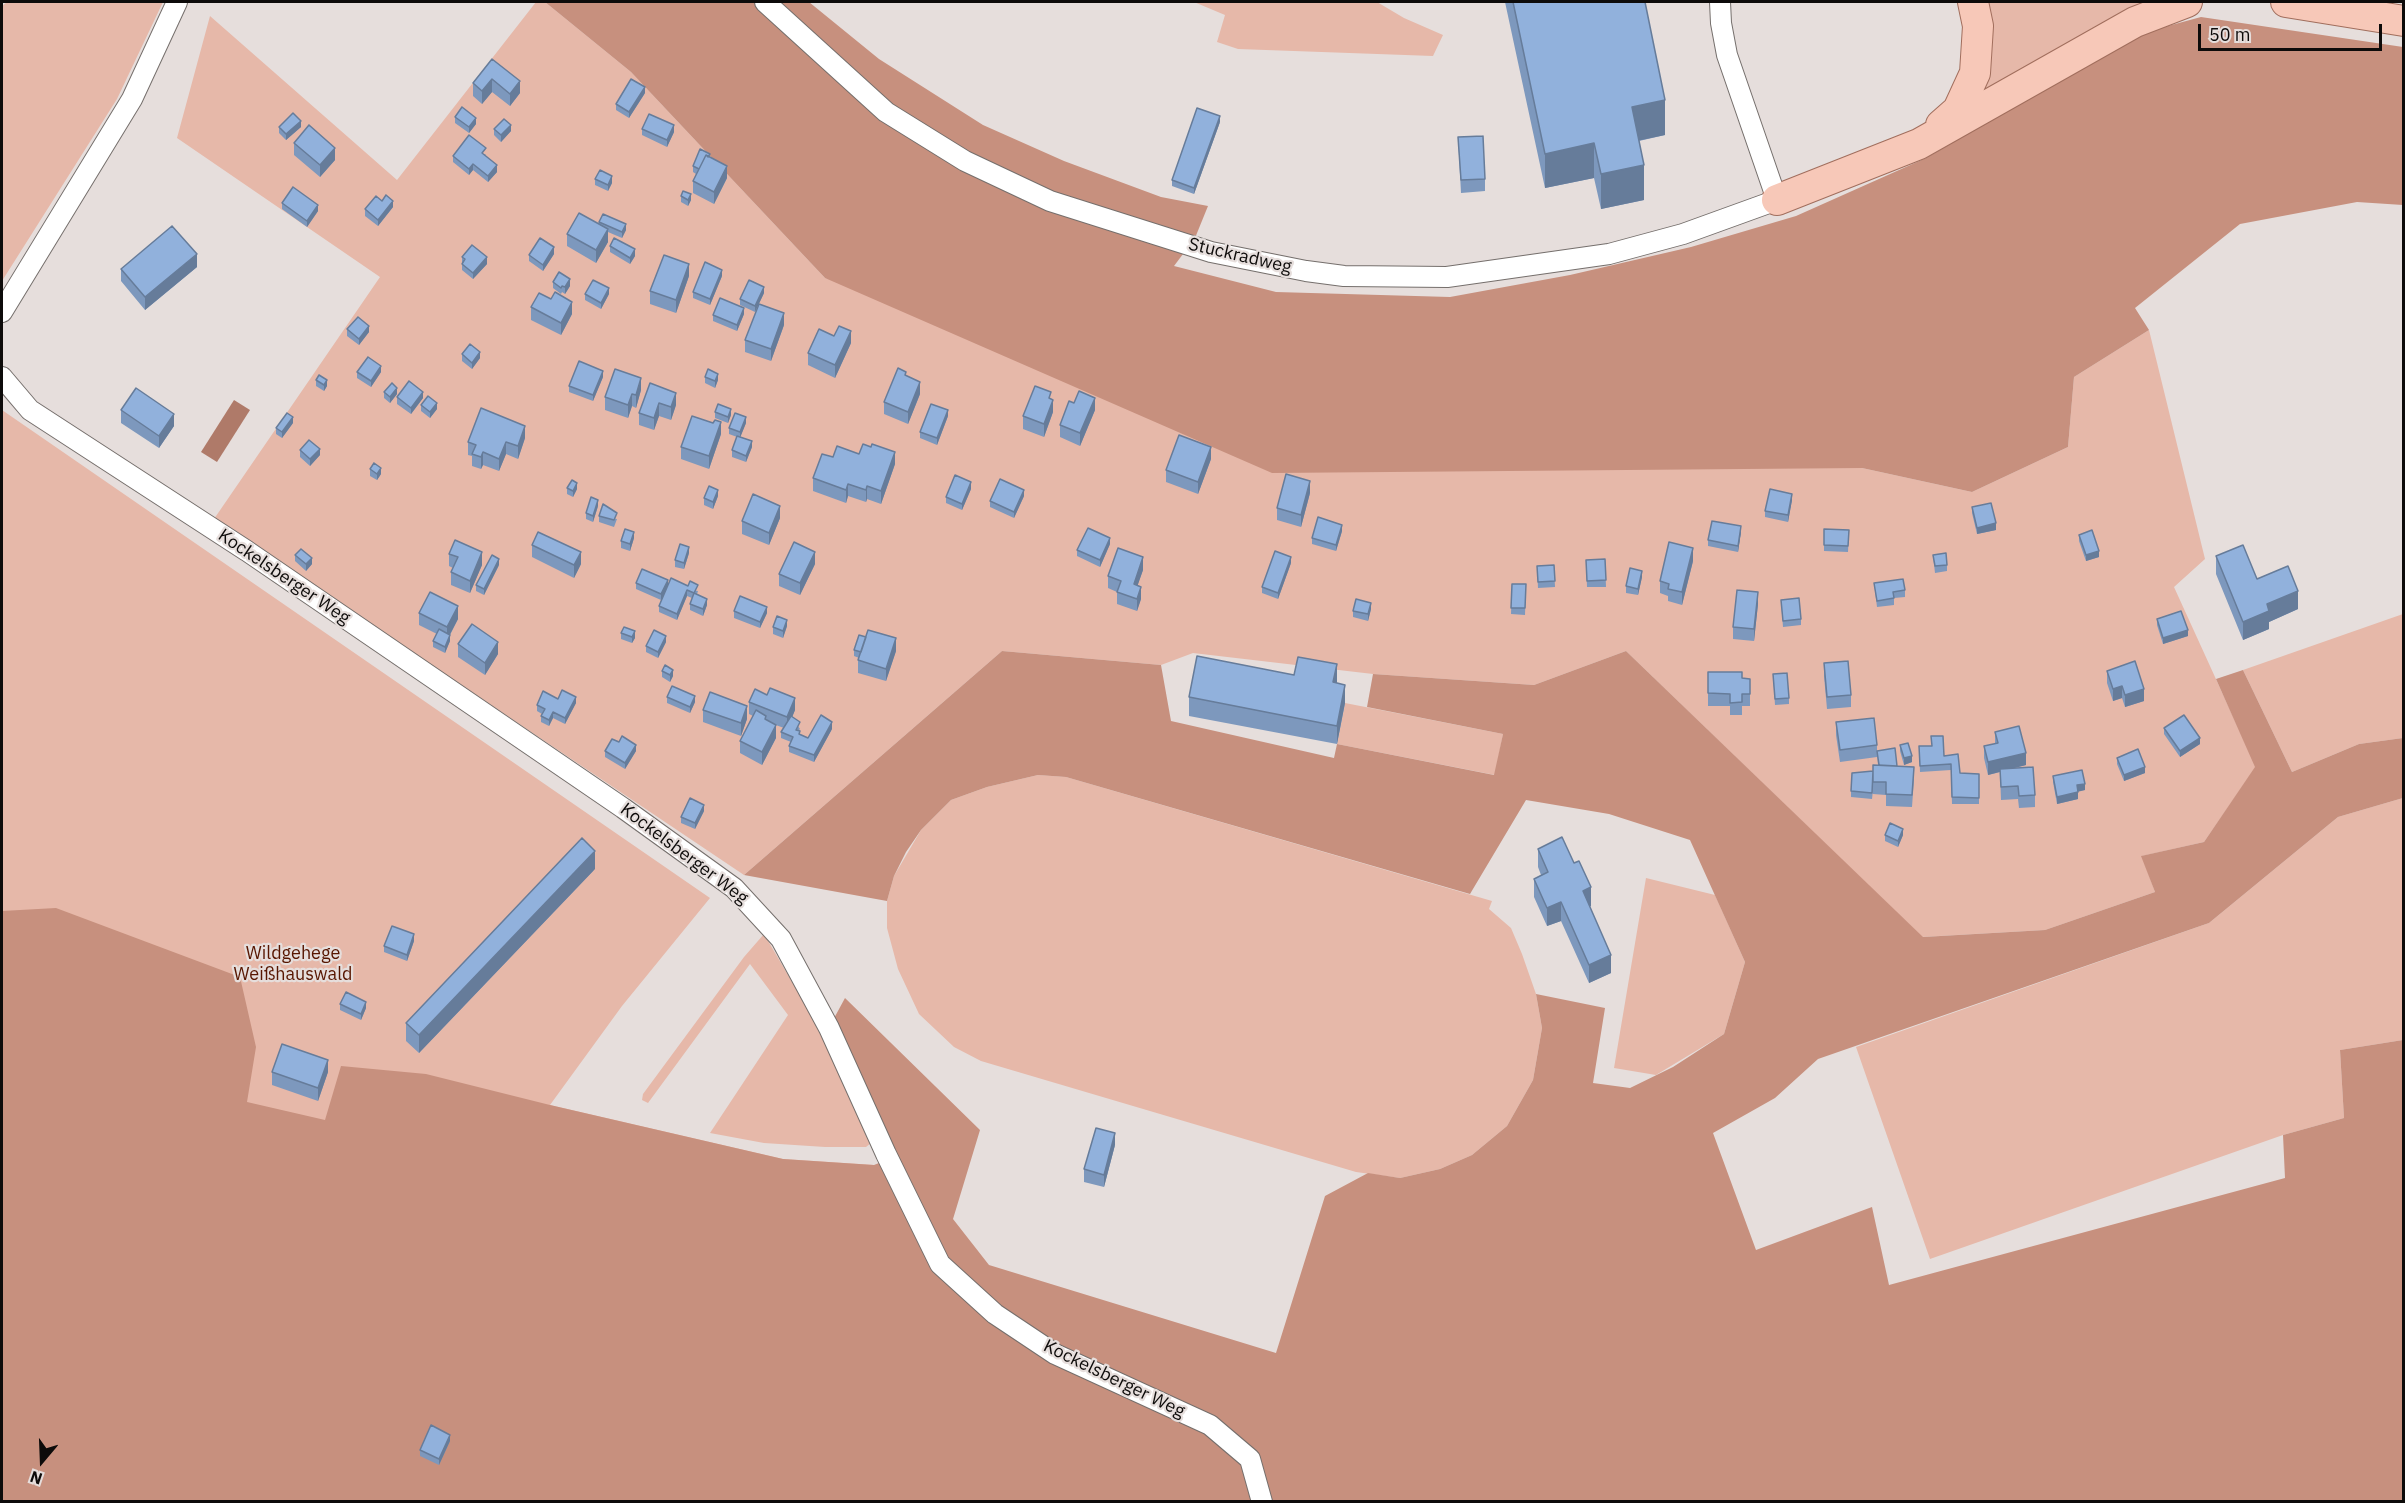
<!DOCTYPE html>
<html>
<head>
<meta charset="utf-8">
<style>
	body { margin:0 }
	#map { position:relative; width:2405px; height:1503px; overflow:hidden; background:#e6dedc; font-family:"IBM Plex Sans",sans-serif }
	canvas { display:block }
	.frame { position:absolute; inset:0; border:3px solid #0d0b0a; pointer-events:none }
	.north { position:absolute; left:12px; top:1431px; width:60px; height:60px; -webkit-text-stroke:4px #e6dedc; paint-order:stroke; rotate:199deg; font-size:16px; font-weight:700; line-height:24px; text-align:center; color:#0d0b0a }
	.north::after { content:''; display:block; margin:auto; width:21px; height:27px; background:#0d0b0a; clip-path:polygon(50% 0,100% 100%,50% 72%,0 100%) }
	.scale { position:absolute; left:2198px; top:24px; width:184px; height:27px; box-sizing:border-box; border:3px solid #0d0b0a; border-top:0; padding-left:8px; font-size:18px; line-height:21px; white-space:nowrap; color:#0d0b0a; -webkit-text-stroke:4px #e6dedc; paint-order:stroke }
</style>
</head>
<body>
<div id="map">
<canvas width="2405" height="1503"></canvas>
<div class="frame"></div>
<div class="north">N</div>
<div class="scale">50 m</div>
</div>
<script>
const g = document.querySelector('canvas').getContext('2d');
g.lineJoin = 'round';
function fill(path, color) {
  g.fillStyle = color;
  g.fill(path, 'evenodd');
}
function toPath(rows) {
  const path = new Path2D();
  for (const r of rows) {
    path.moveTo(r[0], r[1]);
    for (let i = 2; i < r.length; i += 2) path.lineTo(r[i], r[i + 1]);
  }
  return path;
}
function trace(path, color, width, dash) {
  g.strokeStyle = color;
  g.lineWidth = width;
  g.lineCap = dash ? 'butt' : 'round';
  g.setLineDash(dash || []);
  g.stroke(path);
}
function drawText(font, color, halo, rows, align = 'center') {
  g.font = font + ' "IBM Plex Sans",sans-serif';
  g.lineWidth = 4.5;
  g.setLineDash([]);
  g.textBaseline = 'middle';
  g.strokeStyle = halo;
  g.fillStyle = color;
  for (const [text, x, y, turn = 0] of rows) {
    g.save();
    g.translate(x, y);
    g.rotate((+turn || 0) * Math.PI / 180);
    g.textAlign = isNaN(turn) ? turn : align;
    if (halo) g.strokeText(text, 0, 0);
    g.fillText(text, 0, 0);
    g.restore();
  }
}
fill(toPath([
	[7,2,163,2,117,99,2,281,2,6],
	[536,2,545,2,631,72,825,278,1862,468,1972,492,2068,447,2074,377,2149,330,2205,559,2174,587,2256,767,2204,842,2142,856,2155,892,2045,930,1922,937,1626,651,1534,685,1373,674,1193,653,1161,665,1002,651,744,875,214,519,380,277,177,138,210,16,397,180],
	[1194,2,1377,2,1404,18,1443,35,1433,56,1238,49,1217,42,1225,15],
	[1986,2,2154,2,1980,97,1989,65,1992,41],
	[2,410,710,898,622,1006,550,1105,783,1159,874,1165,2,1361],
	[2403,614,2403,738,2359,744,2292,772,2243,670],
	[1345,703,1503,734,1495,775,1337,744],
	[1038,775,1066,777,1492,901,1489,909,1511,928,1522,954,1536,994,1542,1028,1533,1080,1507,1126,1472,1155,1440,1169,1400,1178,1356,1172,981,1061,954,1047,919,1014,898,969,887,928,887,901,894,876,921,830,951,800,987,787],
	[2403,798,2403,1040,2340,1050,2344,1118,2283,1135,1930,1259,1856,1047,2209,923,2338,817],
	[1646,878,1715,895,1745,962,1724,1034,1656,1075,1614,1068],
	[764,934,815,1021,871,1143,866,1147,825,1147,764,1143,710,1133,788,1015,750,964,648,1103,642,1100,643,1094,744,957]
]), '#e6b8a9');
fill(toPath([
	[545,2,809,2,879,59,983,125,1064,161,1161,197,1208,206,1195,238,1174,266,1276,292,1450,297,1570,275,1691,247,1796,216,1926,158,2142,33,2201,17,2403,47,2403,205,2357,202,2240,224,2135,308,2149,330,2074,377,2068,447,1972,492,1862,468,1272,473,825,278,631,72],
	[1002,651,1161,665,1171,721,1334,758,1337,744,1494,775,1503,734,1367,707,1373,674,1534,685,1626,651,1923,937,2045,930,2155,892,2141,856,2204,842,2255,767,2216,679,2243,670,2292,772,2359,744,2403,738,2403,798,2338,817,2209,923,1818,1059,1775,1098,1713,1133,1756,1250,1872,1207,1889,1285,2285,1178,2283,1135,2344,1118,2340,1050,2403,1040,2403,1501,2,1501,2,911,56,908,240,977,256,1047,247,1102,325,1120,341,1066,426,1074,550,1105,783,1159,874,1165,894,1157,832,1022,845,998,980,1130,953,1219,989,1265,1276,1353,1325,1196,1368,1173,1400,1178,1440,1169,1472,1155,1507,1126,1533,1080,1542,1028,1536,994,1605,1008,1593,1083,1630,1088,1673,1067,1724,1034,1745,962,1690,840,1609,814,1526,800,1470,894,1066,777,1038,775,987,787,951,800,921,830,906,852,894,876,887,901,744,875]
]), '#c7907e');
fill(toPath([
	[234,400,250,410,217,462,201,452]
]), '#af7a69');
const street = toPath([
	[765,2,886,112,965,161,1050,201,1211,252,1306,271,1344,276,1447,277,1609,254,1683,234,1777,200,1727,55,1721,23,1720,2],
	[2,312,132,99,177,2],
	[2,377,30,410,247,551,623,808,734,888,781,939,829,1028,886,1154,940,1264,995,1314,1055,1354,1210,1425,1250,1459,1262,1502]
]);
const primary = toPath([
	[2286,2,2404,21],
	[1941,125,1958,110,1975,73,1978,26,1973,2],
	[1777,200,1919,144,2135,22,2187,2]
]);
trace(street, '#756f6c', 22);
trace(primary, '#a16e5d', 32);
trace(street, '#fff', 20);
trace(primary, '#f7c8b8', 30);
fill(toPath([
	[1505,2,1645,2,1665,135,1639,141,1644,200,1601,209,1594,178,1545,188],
	[492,59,520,93,510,106,492,92,482,104,473,96,473,83],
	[645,93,629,118,616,110,616,104],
	[455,117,476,124,469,133,455,123],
	[1220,122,1194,194,1172,186,1172,180],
	[279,127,301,127,286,140,279,133],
	[494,129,511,131,501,142,494,135],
	[642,129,674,132,667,147,642,135],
	[1458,137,1485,179,1485,191,1461,193],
	[294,143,335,160,320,177,294,155],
	[486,154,485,155,497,172,488,182,473,170,469,175,453,162,453,156],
	[710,157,727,178,714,204,693,193,693,181,696,174,693,172,693,166],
	[595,179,612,183,608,191,595,185],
	[681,196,691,200,688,206,681,202],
	[382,201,393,207,378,226,365,216,365,209],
	[282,203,318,211,307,227,282,209],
	[599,222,626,230,622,238,608,232,608,242,596,263,567,246,567,234,599,224],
	[610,246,635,256,630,264,610,252],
	[554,254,543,271,529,261,529,255],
	[462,257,487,264,473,279,462,270],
	[197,267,145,310,121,281,121,269],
	[689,276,676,313,650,304,650,291],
	[722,276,710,305,693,298,693,292],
	[553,282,570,286,565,294,562,292,561,294,553,288],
	[764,293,755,312,740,305,740,299],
	[585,294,609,294,601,309,585,300],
	[551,299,572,314,561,335,531,320,531,307],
	[744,314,737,331,713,321,713,315],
	[784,325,771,361,745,352,745,340],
	[347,329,369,332,359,345,347,336],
	[851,343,835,378,808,365,808,353],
	[462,354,480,358,472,369,462,361],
	[357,372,381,372,371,387,357,378],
	[906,376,920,394,908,424,884,414,884,402],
	[603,377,593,401,569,392,569,386],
	[705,377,718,380,715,388,705,383],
	[316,380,327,386,324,391,316,386],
	[650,383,676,405,671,420,659,416,654,430,639,425,639,413],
	[641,390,636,408,632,406,628,418,605,410,605,397],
	[384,392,397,394,390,403,384,398],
	[397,397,423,398,411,414,397,404],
	[1051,399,1053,412,1044,437,1023,429,1023,416],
	[1074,403,1095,410,1080,446,1060,437,1060,425],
	[421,405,437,409,430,418,421,411],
	[121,410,174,426,159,448,121,423],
	[715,412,731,415,728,423,715,418],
	[948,416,937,445,920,438,920,432],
	[293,423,282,438,276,434,276,428],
	[746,423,740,437,752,447,746,462,732,457,732,450,737,437,729,434,729,428],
	[721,434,709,469,681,459,681,447],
	[525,438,518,459,506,454,499,471,483,465,481,469,472,466,472,456,468,455,468,442],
	[300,450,320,455,310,466,300,457],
	[859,454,895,464,881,504,867,499,866,502,848,496,846,503,813,491,813,478,833,457],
	[1211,459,1198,494,1166,482,1166,470],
	[370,469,381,474,377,480,370,476],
	[567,488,577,489,573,497,567,494],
	[971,489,962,510,946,503,946,497],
	[1310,493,1301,527,1277,520,1277,508],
	[718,496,713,509,704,505,704,498],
	[1024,496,1014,518,990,507,990,501],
	[1792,500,1788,522,1765,517,1765,511],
	[598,506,593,522,586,519,586,513],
	[1972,507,1996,530,1977,534,1972,513],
	[599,516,617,519,614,527,599,522],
	[780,518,769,545,742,534,742,521],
	[1824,529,1849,530,1848,552,1824,551],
	[1342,531,1336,551,1312,544,1312,538],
	[1741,532,1738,552,1708,546,1708,540],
	[2079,535,2099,557,2086,561,2079,541],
	[634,538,630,551,621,548,621,541],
	[1110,544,1100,567,1077,556,1077,550],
	[532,545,581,564,574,578,532,557],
	[689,553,684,569,675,567,675,560],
	[449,554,482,565,470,593,451,585,451,572,453,568,449,566],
	[295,555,312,564,306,571,295,561],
	[1933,555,1947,565,1947,571,1935,573],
	[2216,556,2257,579,2298,609,2269,622,2269,629,2243,640,2216,574],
	[1605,559,1606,587,1587,587,1586,560],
	[1693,561,1682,605,1668,601,1668,596,1660,593,1660,581],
	[1291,563,1278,599,1262,593,1262,587],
	[815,564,800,595,779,586,779,574],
	[499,565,484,595,476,591,476,585],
	[1554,565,1555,587,1538,588,1537,566],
	[1143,570,1137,586,1141,599,1137,611,1117,604,1117,592,1108,588,1108,576],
	[1642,577,1638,595,1626,593,1626,586],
	[636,583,668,586,698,591,697,594,707,605,703,616,690,610,690,604,692,598,687,596,677,620,659,612,659,606,661,600,636,589],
	[1874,583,1905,590,1905,597,1894,598,1894,605,1877,607],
	[1512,584,1526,584,1525,615,1511,614],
	[1781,600,1801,619,1801,625,1783,627],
	[1758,604,1754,641,1733,639,1733,627],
	[1371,609,1368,621,1353,617,1353,611],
	[734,611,767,613,760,628,734,618],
	[419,613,458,619,450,635,450,641,445,653,433,647,433,641,437,634,419,625],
	[2157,619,2188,636,2163,644,2157,625],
	[787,626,783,638,773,634,773,627],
	[621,633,635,638,632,643,621,639],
	[666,642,658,658,646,652,646,646],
	[458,644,498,654,485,675,458,657],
	[854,650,896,651,886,681,858,673,858,660,859,658,854,656],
	[1824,663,1851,695,1851,707,1827,709,1824,676],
	[662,671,673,676,670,682,662,677],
	[2107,671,2144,701,2125,707,2122,698,2113,701,2107,683],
	[1708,672,1742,678,1750,679,1750,706,1742,706,1742,715,1730,715,1730,706,1708,706],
	[1773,674,1789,698,1789,704,1775,705],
	[1337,683,1345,703,1337,744,1189,716,1189,697],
	[667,697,695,702,690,713,667,703],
	[558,699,576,703,565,724,553,718,549,726,541,722,541,716,542,714,537,711,537,705],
	[749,702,795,710,792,717,800,729,799,730,800,735,808,738,832,729,814,762,789,752,789,746,791,742,781,738,781,732,784,728,773,724,776,738,762,765,740,753,740,741,753,716,749,714],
	[703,710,747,719,741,736,703,722],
	[1836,722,1877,745,1877,757,1840,762,1836,735],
	[2164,728,2200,744,2180,757,2164,734],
	[1995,732,2026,765,2014,768,2035,795,2035,807,2019,808,2018,799,2001,800,2000,772,1988,775,1984,758,1984,746,1995,744],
	[1900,745,1912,762,1904,765,1900,751],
	[1919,746,1944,756,1960,773,1979,774,1979,804,1952,804,1951,770,1920,772],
	[605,751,636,751,625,769,605,757],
	[1877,751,1914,779,1912,807,1886,806,1886,795,1873,794,1873,790,1872,799,1851,797,1851,791,1873,771,1878,765],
	[2117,758,2145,773,2124,781,2117,764],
	[2053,776,2085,790,2078,791,2078,799,2057,804,2053,782],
	[704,811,695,829,681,823,681,817],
	[1885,835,1903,835,1898,847,1885,841],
	[1538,849,1591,906,1590,906,1611,973,1589,983,1561,921,1547,926,1534,897,1534,879,1541,875,1538,867],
	[595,869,419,1053,406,1041,406,1023],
	[414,941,407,961,384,952,384,946],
	[340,1004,366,1008,361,1020,340,1010],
	[272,1072,328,1072,318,1101,272,1085],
	[1115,1145,1104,1187,1084,1182,1084,1169],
	[450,1441,439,1465,420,1456,420,1450]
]), '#7d98bd');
fill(toPath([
	[492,79,492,92,482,104,482,91],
	[520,81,520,93,510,106,510,94],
	[645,87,645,93,629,118,629,112],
	[1665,100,1665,135,1632,142,1632,107],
	[1220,116,1220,122,1194,194,1194,188],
	[476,118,476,124,469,133,469,127],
	[301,121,301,127,286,140,286,134],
	[511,125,511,131,501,142,501,135],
	[674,125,674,132,667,147,667,140],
	[1594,143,1594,178,1545,188,1545,154],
	[335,148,335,160,320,177,320,165],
	[473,164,473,170,469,175,469,169],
	[497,165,497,172,488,182,488,176],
	[1644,165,1644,200,1601,209,1601,174],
	[727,166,727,178,714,204,714,192],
	[612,176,612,183,608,191,608,185],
	[691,194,691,200,688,206,688,200],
	[393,201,393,207,378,226,378,220],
	[318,205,318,211,307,227,307,221],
	[626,224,626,230,622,238,622,232],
	[608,229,608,242,596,263,596,250],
	[554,247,554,254,543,271,543,265],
	[635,249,635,256,630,264,630,258],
	[197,254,197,267,145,310,145,297],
	[487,257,487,264,473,279,473,273],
	[689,264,689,276,676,313,676,300],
	[722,270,722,276,710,305,710,299],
	[570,279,570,286,565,294,565,287],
	[764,287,764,293,755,312,755,306],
	[609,288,609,294,601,309,601,303],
	[572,302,572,314,561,335,561,323],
	[744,308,744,314,737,331,737,325],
	[784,313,784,325,771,361,771,349],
	[369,326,369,332,359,345,359,339],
	[851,331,851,343,835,378,835,365],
	[480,352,480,358,472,369,472,363],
	[381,366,381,372,371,387,371,381],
	[603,371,603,377,593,401,593,395],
	[718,374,718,380,715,388,715,381],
	[641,378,641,390,636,408,636,395],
	[327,380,327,386,324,391,324,385],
	[920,382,920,394,908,424,908,412],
	[397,388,397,394,390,403,390,397],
	[423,392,423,398,411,414,411,408],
	[676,393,676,405,671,420,671,407],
	[632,394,632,406,628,418,628,405],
	[1095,398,1095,410,1080,446,1080,433],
	[1053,400,1053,412,1044,437,1044,424],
	[437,403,437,409,430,418,430,412],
	[659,403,659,416,654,430,654,418],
	[731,409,731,415,728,423,728,417],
	[948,410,948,416,937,445,937,438],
	[174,414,174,426,159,448,159,436],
	[293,417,293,423,282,438,282,432],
	[746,417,746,423,740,438,740,432],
	[721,422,721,434,709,469,709,456],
	[525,426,525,438,518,459,518,446],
	[752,441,752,447,746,462,746,456],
	[506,442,506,454,499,471,499,459],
	[1211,447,1211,459,1198,494,1198,482],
	[320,449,320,455,310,466,310,459],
	[483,452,483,465,481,469,481,457],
	[895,452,895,464,881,504,881,491],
	[381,468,381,474,377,480,377,474],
	[1310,481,1310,493,1301,527,1301,515],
	[971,482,971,489,962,510,962,504],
	[577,483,577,489,573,497,573,491],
	[848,484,848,496,846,503,846,490],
	[867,486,867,499,866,502,866,490],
	[718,490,718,496,713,509,713,502],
	[1024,490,1024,496,1014,518,1014,512],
	[1792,494,1792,500,1788,522,1788,515],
	[598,500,598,506,593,522,593,516],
	[780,506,780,518,769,545,769,533],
	[1996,523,1996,530,1977,534,1977,528],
	[1342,525,1342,531,1336,551,1336,545],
	[1741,526,1741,532,1738,552,1738,546],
	[634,532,634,538,630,551,630,544],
	[1110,538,1110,544,1100,567,1100,560],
	[689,547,689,553,684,569,684,563],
	[1693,548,1693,561,1682,605,1682,592],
	[2099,551,2099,557,2086,561,2086,555],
	[482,552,482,565,470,593,470,581],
	[581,552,581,564,574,578,574,565],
	[815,552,815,564,800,595,800,583],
	[1143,557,1143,570,1134,596,1134,584],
	[1291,557,1291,563,1278,599,1278,593],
	[312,558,312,564,306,571,306,564],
	[499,559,499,565,484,595,484,589],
	[1642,571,1642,577,1638,595,1638,589],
	[668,580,668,587,661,600,661,594],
	[1141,587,1141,599,1137,611,1137,599],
	[687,590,687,596,677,620,677,614],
	[2298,591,2298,609,2269,622,2269,629,2243,640,2243,622,2267,604],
	[1758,592,1758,604,1754,641,1754,629],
	[707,599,707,605,703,616,703,609],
	[1371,603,1371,609,1368,621,1368,614],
	[458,606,458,619,447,640,447,627],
	[767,607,767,613,760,628,760,622],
	[787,620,787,626,783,638,783,631],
	[2188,630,2188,636,2163,644,2163,638],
	[635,631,635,638,632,643,632,637],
	[450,635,450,641,445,653,445,647],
	[666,636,666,642,658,658,658,652],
	[896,638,896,651,886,681,886,669],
	[498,642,498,654,485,675,485,663],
	[1337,664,1337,683,1333,682],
	[673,670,673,676,670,682,670,675],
	[1345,685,1345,703,1337,744,1337,726],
	[2122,686,2122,698,2113,701,2113,689],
	[2144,689,2144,701,2125,707,2125,695],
	[695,696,695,702,690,713,690,707],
	[576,697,576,703,565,724,565,718],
	[795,698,795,710,787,730,787,717],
	[747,706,747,719,741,736,741,723],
	[553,712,553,718,549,726,549,720],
	[832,722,832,729,814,762,814,755],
	[776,725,776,738,762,765,762,752],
	[2200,738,2200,744,2180,757,2180,751],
	[636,745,636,751,625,769,625,763],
	[2026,753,2026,765,1988,775,1988,762],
	[1912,756,1912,762,1904,765,1904,758],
	[2145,767,2145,773,2124,781,2124,775],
	[2085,784,2085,790,2077,792,2077,785],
	[2078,792,2078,799,2057,804,2057,797],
	[704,805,704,811,695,829,695,823],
	[1903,829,1903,835,1898,847,1898,841],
	[595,851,595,869,419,1053,419,1035],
	[1591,887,1591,906,1583,910,1583,891],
	[1561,902,1561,921,1547,926,1547,908],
	[414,934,414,941,407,961,407,955],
	[1611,955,1611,973,1589,983,1589,965],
	[366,1002,366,1008,361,1020,361,1014],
	[328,1060,328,1072,318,1101,318,1088],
	[1115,1133,1115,1145,1104,1187,1104,1175],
	[450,1435,450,1441,439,1465,439,1459]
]), '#667c9a');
const building = toPath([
	[1513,2,1645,2,1665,100,1632,107,1644,165,1601,174,1594,143,1545,154,1513,2],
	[492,59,520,81,510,94,492,79,482,91,473,83,492,59],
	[631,79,645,87,629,112,616,104,631,79],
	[462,107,476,118,469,127,455,117,462,107],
	[1197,108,1220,116,1194,188,1172,180,1197,108],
	[293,113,301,121,286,134,279,127,293,113],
	[649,114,674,125,667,140,642,129,649,114],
	[504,119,511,125,501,135,494,129,504,119],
	[309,125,335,148,320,165,294,143,309,125],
	[469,135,486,148,482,153,497,165,488,176,473,164,469,169,453,156,469,135],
	[1483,136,1485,179,1461,180,1458,137,1483,136],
	[700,149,710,154,708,157,706,155,699,169,693,166,700,149],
	[706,155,727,166,714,192,693,181,706,155],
	[600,170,612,176,608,185,595,179,600,170],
	[293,187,318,205,307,221,282,203,293,187],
	[683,191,691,194,688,200,681,196,683,191],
	[386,195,393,201,378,220,365,209,376,196,382,201,386,195],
	[579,213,608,229,596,250,567,234,579,213],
	[603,214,626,224,622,232,599,222,603,214],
	[172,226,197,254,145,297,121,269,172,226],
	[540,238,554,247,543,265,529,255,540,238],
	[614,238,635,249,630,258,610,246,614,238],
	[472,245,487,257,473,273,462,264,465,259,462,257,472,245],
	[664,255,689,264,676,300,650,291,664,255],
	[705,262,722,270,710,299,693,292,705,262],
	[559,272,570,279,565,287,562,286,561,288,553,282,559,272],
	[593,280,609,288,601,303,585,294,593,280],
	[749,280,764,287,755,306,740,299,749,280],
	[555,292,572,302,561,323,531,307,539,293,551,299,555,292],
	[720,298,744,308,737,325,713,315,720,298],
	[759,304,784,313,771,349,745,340,759,304],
	[358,317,369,326,359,339,347,329,358,317],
	[839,326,851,331,835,365,808,353,819,329,834,336,839,326],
	[470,344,480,352,472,363,462,354,470,344],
	[368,357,381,366,371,381,357,372,368,357],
	[579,361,603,371,593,395,569,386,579,361],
	[898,368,906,372,905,375,920,382,908,412,884,402,898,368],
	[615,369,641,378,636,395,632,394,628,405,605,397,615,369],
	[708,369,718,374,715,381,705,377,708,369],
	[319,375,327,380,324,385,316,380,319,375],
	[409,381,423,392,411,408,397,397,409,381],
	[392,383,397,388,390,397,384,392,392,383],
	[650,383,676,393,671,407,659,403,654,418,639,413,650,383],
	[1035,386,1051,392,1049,398,1053,400,1044,424,1023,416,1035,386],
	[136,388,174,414,159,436,121,410,136,388],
	[1079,391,1095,398,1080,433,1060,425,1069,401,1074,403,1079,391],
	[428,396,437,403,430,412,421,405,428,396],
	[718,404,731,409,728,417,715,412,718,404],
	[931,404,948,410,937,438,920,432,931,404],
	[481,408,525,426,518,446,506,442,499,459,483,452,481,457,472,454,476,445,468,442,481,408],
	[287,413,293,417,282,432,276,428,287,413],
	[735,413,746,417,740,432,729,428,735,413],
	[692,416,713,423,715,420,721,422,709,456,681,447,692,416],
	[1179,435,1211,447,1198,482,1166,470,1179,435],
	[737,436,752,441,746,456,732,450,737,436],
	[309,440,320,449,310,459,300,450,309,440],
	[863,444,871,447,872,444,895,452,881,491,867,486,866,490,848,484,846,490,813,478,822,454,833,457,837,446,859,454,863,444],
	[374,463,381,468,377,474,370,469,374,463],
	[1286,474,1310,481,1301,515,1277,508,1286,474],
	[955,475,971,482,962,504,946,497,955,475],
	[1000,479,1024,490,1014,512,990,501,1000,479],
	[572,480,577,483,573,491,567,488,572,480],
	[709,486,718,490,713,502,704,498,709,486],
	[1770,489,1792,494,1788,515,1765,511,1770,489],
	[753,494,780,506,769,533,742,521,753,494],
	[591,497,598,500,593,516,586,513,591,497],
	[1991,503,1996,523,1977,528,1972,507,1991,503],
	[603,504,617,513,614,520,599,516,603,504],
	[1318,517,1342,525,1336,545,1312,538,1318,517],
	[1712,521,1741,526,1738,546,1708,540,1712,521],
	[1088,528,1110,538,1100,560,1077,550,1088,528],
	[625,529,634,532,630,544,621,541,625,529],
	[1824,529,1849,530,1848,546,1824,545,1824,529],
	[2092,530,2099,551,2086,555,2079,535,2092,530],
	[538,532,581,552,574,565,532,545,538,532],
	[455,540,482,552,470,581,451,572,458,557,449,554,455,540],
	[794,542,815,552,800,583,779,574,794,542],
	[1669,542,1693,548,1682,592,1668,589,1669,584,1660,581,1669,542],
	[680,544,689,547,684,563,675,560,680,544],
	[2243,545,2257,579,2288,566,2298,591,2267,604,2269,611,2243,622,2216,556,2243,545],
	[1118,548,1143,557,1134,584,1141,587,1137,599,1117,592,1121,581,1108,576,1118,548],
	[301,549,312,558,306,564,295,555,301,549],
	[1275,551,1291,557,1278,593,1262,587,1275,551],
	[1946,553,1947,565,1935,566,1933,555,1946,553],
	[492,555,499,559,484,589,476,585,492,555],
	[1605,559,1606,580,1587,581,1586,560,1605,559],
	[1554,565,1555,581,1538,582,1537,566,1554,565],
	[1630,568,1642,571,1638,589,1626,586,1630,568],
	[642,569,668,580,661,594,636,583,642,569],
	[671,578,688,586,690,581,698,585,694,593,687,590,677,614,659,606,671,578],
	[1903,579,1905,590,1893,592,1894,598,1877,601,1874,583,1903,579],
	[1512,584,1526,584,1525,608,1511,608,1512,584],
	[1737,590,1758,592,1754,629,1733,627,1737,590],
	[430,592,458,606,447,627,419,613,430,592],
	[694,593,707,599,703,609,690,604,694,593],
	[740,596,767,607,760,622,734,611,740,596],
	[1799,598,1801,619,1783,621,1781,600,1799,598],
	[1356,599,1371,603,1368,614,1353,611,1356,599],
	[2181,611,2188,630,2163,638,2157,619,2181,611],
	[777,616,787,620,783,631,773,627,777,616],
	[472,624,498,642,485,663,458,644,472,624],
	[624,627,635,631,632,637,621,633,624,627],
	[439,629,450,635,445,647,433,641,439,629],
	[654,630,666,636,658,652,646,646,654,630],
	[868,630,896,638,886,669,858,660,868,630],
	[859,635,866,637,861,652,854,650,859,635],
	[1197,656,1294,675,1298,657,1337,664,1333,682,1345,685,1337,726,1189,697,1197,656],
	[1848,661,1851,695,1827,697,1824,663,1848,661],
	[2135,661,2144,689,2125,695,2122,686,2113,689,2107,671,2135,661],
	[665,665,673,670,670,675,662,671,665,665],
	[1708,672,1742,672,1742,678,1750,679,1750,694,1742,694,1742,702,1730,703,1730,694,1708,693,1708,672],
	[1787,673,1789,698,1775,699,1773,674,1787,673],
	[672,686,695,696,690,707,667,697,672,686],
	[770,688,795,698,787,717,749,702,755,689,767,695,770,688],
	[562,690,576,697,565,718,553,712,549,720,541,716,545,709,537,705,543,691,558,699,562,690],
	[710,692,747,706,741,723,703,710,710,692],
	[756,710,766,716,765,719,776,725,762,752,740,741,756,710],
	[821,715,832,722,814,755,789,746,793,737,781,732,791,716,800,722,796,730,800,731,799,734,808,738,821,715],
	[2184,715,2200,738,2180,751,2164,728,2184,715],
	[1874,718,1877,745,1840,750,1836,722,1874,718],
	[2019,726,2026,753,1988,762,1984,746,1998,743,1995,732,2019,726],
	[622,736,636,745,625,763,605,751,612,739,619,742,622,736],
	[1931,736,1943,736,1944,756,1958,754,1960,773,1979,774,1979,798,1952,797,1951,764,1920,766,1919,746,1932,746,1931,736],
	[1908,743,1912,756,1904,758,1900,745,1908,743],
	[1895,748,1897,766,1879,765,1877,751,1895,748],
	[2138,749,2145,767,2124,775,2117,758,2138,749],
	[1873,765,1914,767,1912,795,1886,794,1886,782,1873,782,1873,765],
	[2033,767,2035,795,2019,796,2018,786,2001,787,2000,769,2033,767],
	[2082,770,2085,784,2077,785,2078,792,2057,797,2053,776,2082,770],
	[1873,771,1872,793,1851,791,1852,773,1873,771],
	[690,798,704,805,695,823,681,817,690,798],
	[1890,823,1903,829,1898,841,1885,835,1890,823],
	[1562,837,1574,863,1579,861,1591,887,1583,891,1611,955,1589,965,1561,902,1547,908,1534,879,1548,872,1538,849,1562,837],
	[582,838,595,851,419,1035,406,1023,582,838],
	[392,926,414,934,407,955,384,946,392,926],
	[346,992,366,1002,361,1014,340,1004,346,992],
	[282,1044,328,1060,318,1088,272,1072,282,1044],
	[1096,1128,1115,1133,1104,1175,1084,1169,1096,1128],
	[431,1425,450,1435,439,1459,420,1450,431,1425]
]);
fill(building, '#91b1dc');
trace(building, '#667c9a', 1.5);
drawText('18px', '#0d0b0a', '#e6dedc', [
	["Stuckradweg",1240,256,13],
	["Kockelsberger Weg",284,577,34],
	["Kockelsberger Weg",684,854,37],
	["Kockelsberger Weg",1114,1379,26]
]);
drawText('18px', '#581600', '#e6dedc', [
	["Wildgehege",293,954],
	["Weißhauswald",293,975]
]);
</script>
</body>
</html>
